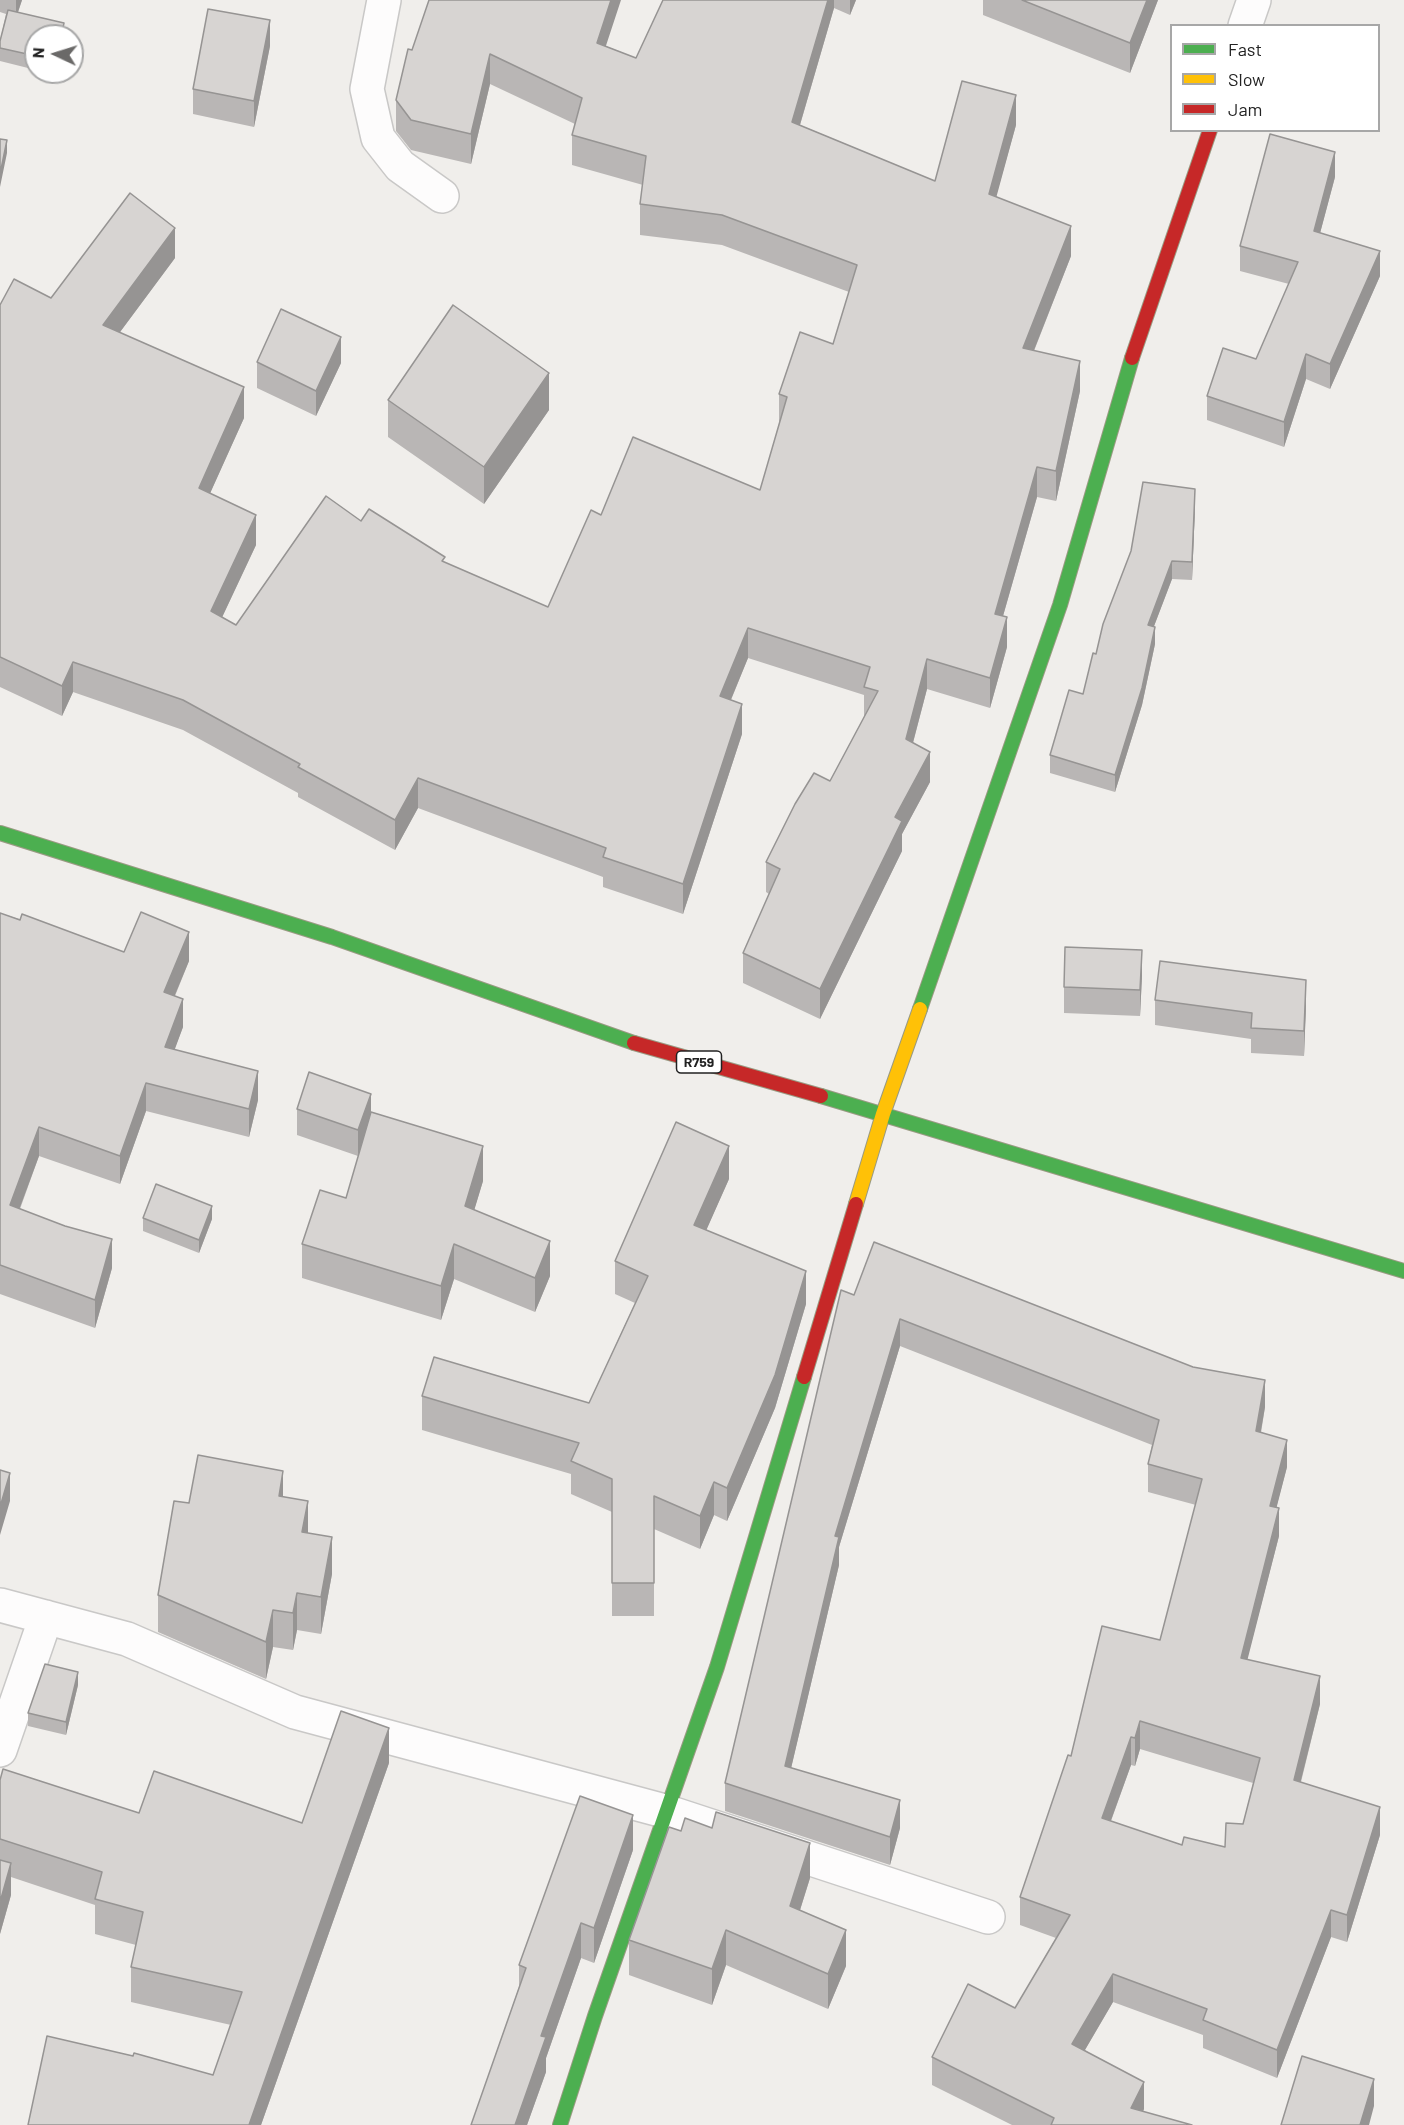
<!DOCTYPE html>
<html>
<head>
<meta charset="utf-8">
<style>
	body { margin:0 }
	#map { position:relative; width:1404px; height:2125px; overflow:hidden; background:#f0eeeb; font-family:Barlow,sans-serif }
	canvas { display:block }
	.legend { position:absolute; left:1170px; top:24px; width:210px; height:108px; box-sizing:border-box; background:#fff; border:2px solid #a7a7a7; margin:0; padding:8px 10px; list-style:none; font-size:18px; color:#222 }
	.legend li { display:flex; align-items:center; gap:12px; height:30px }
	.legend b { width:30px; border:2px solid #a7a7a7 }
	.north { position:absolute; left:24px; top:24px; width:60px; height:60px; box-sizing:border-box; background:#fff; border:2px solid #a7a7a7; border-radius:50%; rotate:274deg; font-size:16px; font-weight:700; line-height:24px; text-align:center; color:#222 }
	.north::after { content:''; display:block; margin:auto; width:21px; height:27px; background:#6a6968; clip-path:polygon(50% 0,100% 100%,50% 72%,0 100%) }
</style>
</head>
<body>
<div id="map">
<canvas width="1404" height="2125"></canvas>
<ul class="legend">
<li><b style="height:8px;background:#4caf50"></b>Fast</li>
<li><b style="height:8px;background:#ffc107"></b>Slow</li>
<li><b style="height:8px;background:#c62828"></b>Jam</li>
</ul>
<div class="north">N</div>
</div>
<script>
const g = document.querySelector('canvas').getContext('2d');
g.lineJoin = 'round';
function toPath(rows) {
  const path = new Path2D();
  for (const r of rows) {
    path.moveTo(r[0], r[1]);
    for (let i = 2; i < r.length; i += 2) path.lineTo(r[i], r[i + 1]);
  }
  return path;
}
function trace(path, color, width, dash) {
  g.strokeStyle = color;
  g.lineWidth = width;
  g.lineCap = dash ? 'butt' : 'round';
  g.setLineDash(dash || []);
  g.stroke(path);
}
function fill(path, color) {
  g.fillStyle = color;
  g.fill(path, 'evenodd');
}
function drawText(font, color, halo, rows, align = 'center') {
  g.font = font + ' Barlow,sans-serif';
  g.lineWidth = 6;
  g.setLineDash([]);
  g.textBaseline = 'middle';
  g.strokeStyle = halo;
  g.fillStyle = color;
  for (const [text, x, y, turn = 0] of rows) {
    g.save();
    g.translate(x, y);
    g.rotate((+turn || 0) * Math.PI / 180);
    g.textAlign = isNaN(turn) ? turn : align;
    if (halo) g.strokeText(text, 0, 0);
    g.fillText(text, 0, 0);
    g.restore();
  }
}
const street = toPath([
	[384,0,367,89,378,138,400,166,442,196],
	[1245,26,1254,0],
	[0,1605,127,1639,295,1712,668,1812,988,1917],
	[0,1750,46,1617]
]);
const fast = toPath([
	[0,833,332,937,634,1043],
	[920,1009,1060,605,1132,358],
	[821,1096,1404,1271],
	[560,2125,595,2016,717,1667,804,1377]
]);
const slow = toPath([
	[856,1204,883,1114,920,1009]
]);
const jam = toPath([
	[1132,358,1210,130],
	[634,1043,821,1096],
	[804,1377,856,1204]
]);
trace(street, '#c9c8c7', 36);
trace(fast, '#999a82', 16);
trace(slow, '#999a82', 16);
trace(jam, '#999a82', 16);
trace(street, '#fdfcfc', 33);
trace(fast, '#4caf50', 14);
trace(slow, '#ffc107', 14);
trace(jam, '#c62828', 14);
fill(toPath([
	[0,0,22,0,18,12,64,36,36,36,36,70,0,61,0,41,6,14,0,12],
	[663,0,856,0,850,15,834,8,800,125,935,181,1016,125,996,196,1071,256,1034,351,1080,391,1056,501,1037,497,1003,616,1007,647,990,708,927,689,913,743,930,782,902,834,902,851,820,1019,743,983,743,953,769,894,766,892,766,862,830,781,864,717,864,695,748,658,731,700,742,734,683,914,603,887,603,877,418,808,395,850,298,797,298,793,183,730,73,692,62,716,0,687,0,305,51,298,175,258,120,332,244,418,210,493,256,545,222,617,236,625,361,521,445,563,548,607,601,515,760,490,779,424,779,394,833,344,849,292,722,245,640,235,640,204,643,185,572,165,572,135,575,124,490,84,471,164,411,150,396,131,396,100,412,50,606,46,636,58],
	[983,0,1158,0,1130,73,983,15],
	[270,46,254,127,193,114,193,89],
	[1335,177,1320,233,1380,276,1330,389,1306,379,1284,447,1207,420,1207,396,1256,359,1289,284,1240,271,1240,246],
	[257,362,341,363,316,416,257,388],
	[388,400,549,410,484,504,388,437],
	[1195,507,1192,580,1172,579,1154,626,1155,644,1142,705,1115,792,1050,773,1050,755,1083,694,1096,654],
	[0,913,124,952,189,961,175,996,183,1027,174,1050,258,1100,249,1137,146,1111,120,1184,39,1156,20,1209,112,1268,95,1328,0,1294],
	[1142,976,1140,1016,1064,1013,1064,987],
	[1155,1000,1306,1005,1304,1056,1251,1053,1251,1039,1155,1025],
	[297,1109,371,1114,483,1181,474,1210,550,1276,535,1312,454,1279,441,1320,302,1278,302,1244,346,1198,361,1148,358,1156,297,1135],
	[729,1179,706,1230,806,1304,775,1408,727,1521,714,1515,700,1549,654,1529,654,1616,612,1616,612,1512,571,1494,571,1474,422,1430,422,1396,589,1403,635,1303,615,1294,615,1261],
	[143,1218,212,1219,199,1253,143,1231],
	[854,1295,1265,1407,1261,1433,1287,1467,1276,1508,1279,1536,1247,1659,1320,1704,1301,1782,1380,1835,1347,1942,1331,1937,1277,2078,1203,2048,1203,2035,1113,2002,1085,2050,1144,2109,1143,2112,1192,2125,1012,2125,932,2085,932,2057,1015,2008,1056,1938,1020,1925,1020,1897,1071,1756,1160,1640,1196,1505,1148,1492,1148,1464,1152,1445,900,1346,839,1547,839,1565,791,1768,900,1828,890,1865,725,1811,725,1783],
	[1140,1749,1253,1783,1243,1824,1225,1847,1182,1845,1111,1821,1131,1765,1135,1766],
	[283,1496,308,1533,332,1574,321,1634,297,1630,293,1650,273,1647,266,1679,158,1632,158,1595,189,1503],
	[78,1685,66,1735,28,1726,28,1713],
	[389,1763,261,2125,28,2125,213,2075,231,2025,131,2002,131,1967,136,1945,95,1934,95,1905,11,1877,11,1895,0,1934,0,1780,139,1813,302,1823],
	[633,1850,594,1963,581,1958,546,2058,546,2072,527,2125,471,2125,519,1987,519,1965],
	[810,1878,800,1910,846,1966,828,2009,726,1965,712,2005,629,1975,629,1940]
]), '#b9b6b5');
fill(toPath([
	[16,0,22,0,16,18],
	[611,0,621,0,597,73,597,43],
	[828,0,834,0,834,8,792,152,792,122],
	[850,0,856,0,850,15],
	[1147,0,1158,0,1130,73,1130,43],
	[270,20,270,46,254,127,254,101],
	[64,23,64,36,61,36],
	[490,54,490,84,471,164,471,134],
	[1016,95,1016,125,989,224,989,194],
	[7,140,7,153,0,187,0,174],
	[1335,152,1335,177,1314,256,1314,231],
	[1071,226,1071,256,1023,378,1023,348],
	[175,228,175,258,103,355,103,325],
	[1380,251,1380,276,1330,389,1330,364],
	[341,337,341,363,316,416,316,391],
	[1306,354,1306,379,1284,447,1284,422],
	[1080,361,1080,391,1056,501,1056,471],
	[549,373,549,410,484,504,484,467],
	[244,387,244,418,199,518,199,488],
	[1037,467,1037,497,995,644,995,614],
	[1195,489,1195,507,1192,580,1192,562],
	[256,515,256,545,211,641,211,611],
	[1172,561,1172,579,1148,642,1148,625],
	[1007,617,1007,647,990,708,990,678],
	[1155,627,1155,644,1142,705,1115,792,1115,775],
	[748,628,748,658,720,726,720,696],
	[927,659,927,689,906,769,906,739],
	[73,662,73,692,62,716,62,686],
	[742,704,742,734,683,914,683,884],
	[930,752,930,782,902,834,902,851,820,1019,820,989,895,817],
	[418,778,418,808,395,850,395,820],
	[189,932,189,961,164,1021,164,992],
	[1142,950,1142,976,1140,1016,1140,990],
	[1306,980,1306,1005,1304,1056,1304,1031],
	[183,999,183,1027,165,1076,165,1047],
	[258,1071,258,1100,249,1137,249,1109],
	[146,1083,146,1111,120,1184,120,1156],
	[371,1094,371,1120,358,1156,358,1130],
	[39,1127,39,1156,10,1234,10,1205],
	[483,1146,483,1181,465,1241,465,1206],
	[729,1146,729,1179,694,1258,694,1225],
	[212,1206,212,1219,199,1253,199,1240],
	[112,1239,112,1268,95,1328,95,1300],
	[550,1241,550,1276,535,1312,535,1278],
	[454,1244,454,1279,441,1320,441,1286],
	[806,1271,806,1304,775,1408,727,1521,727,1488],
	[900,1319,900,1346,839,1547,839,1565,785,1794,785,1766,835,1536],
	[1265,1380,1265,1407,1256,1459,1256,1431],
	[1287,1440,1287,1467,1270,1533,1270,1506],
	[283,1471,283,1508,279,1496],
	[10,1473,10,1501,0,1535,0,1507],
	[714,1482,714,1515,700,1549,700,1516],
	[308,1501,308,1538,302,1532],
	[1279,1508,1279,1536,1241,1685,1241,1658],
	[332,1537,332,1574,321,1634,321,1597],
	[297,1593,297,1630,293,1650,293,1613],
	[273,1610,273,1647,266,1679,266,1642],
	[78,1672,78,1685,66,1735,66,1722],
	[1320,1676,1320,1704,1294,1808,1294,1780],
	[1140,1721,1140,1749,1135,1766,1135,1738],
	[389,1728,389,1763,261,2125,249,2125],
	[1131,1737,1131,1765,1102,1845,1102,1818],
	[900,1800,900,1828,890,1865,890,1837],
	[1380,1807,1380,1835,1347,1942,1347,1915],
	[633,1815,633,1850,594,1963,594,1928],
	[810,1843,810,1878,790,1942,790,1906],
	[11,1863,11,1895,0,1934,0,1902],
	[1331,1910,1331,1937,1277,2078,1277,2050],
	[581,1923,581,1958,546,2058,546,2072,527,2125,515,2125,541,2036],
	[726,1930,726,1965,712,2005,712,1969],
	[846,1930,846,1966,828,2009,828,1974],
	[1113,1974,1113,2002,1072,2072,1072,2044],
	[1374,2079,1374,2106,1369,2125,1360,2125],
	[1144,2082,1144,2109,1136,2125,1131,2108]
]), '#969493');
const building = toPath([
	[429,0,611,0,597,43,636,58,663,0,828,0,792,122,935,181,962,81,1016,95,989,194,1071,226,1023,348,1080,361,1056,471,1037,467,995,614,1007,617,990,678,927,659,906,739,930,752,895,817,902,821,820,989,743,953,780,869,766,862,795,804,814,773,830,781,878,691,864,687,870,667,748,628,720,696,742,704,683,884,603,857,606,848,418,778,395,820,298,767,300,764,183,700,73,662,62,686,0,657,0,305,14,279,51,298,130,193,175,228,103,325,244,387,199,488,256,515,211,611,236,625,326,496,361,521,369,509,445,557,442,561,548,607,591,510,601,515,633,437,760,490,787,397,779,394,800,332,833,344,857,265,722,215,640,204,646,156,572,135,582,98,490,54,471,134,411,120,396,100,408,49,412,50,429,0],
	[1022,0,1147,0,1130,43,1022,0],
	[208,9,270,20,254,101,193,89,208,9],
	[8,10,64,23,61,36,36,36,36,56,0,48,0,41,8,10],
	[1270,134,1335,152,1314,231,1380,251,1330,364,1306,354,1284,422,1207,396,1223,348,1256,359,1298,262,1240,246,1270,134],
	[0,139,7,140,0,174,0,139],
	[453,305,549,373,484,467,388,400,453,305],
	[281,309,341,337,316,391,257,362,281,309],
	[1143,482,1195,489,1192,562,1172,561,1148,625,1155,627,1142,688,1115,775,1050,755,1069,690,1083,694,1093,653,1096,654,1103,624,1131,551,1143,482],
	[141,912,189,932,164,992,183,999,165,1047,258,1071,249,1109,146,1083,120,1156,39,1127,10,1205,65,1226,112,1239,95,1300,0,1265,0,913,20,920,22,914,124,952,141,912],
	[1065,947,1142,950,1140,990,1064,987,1065,947],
	[1160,961,1306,980,1304,1031,1251,1028,1252,1013,1155,1000,1160,961],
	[309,1072,371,1094,358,1130,297,1109,309,1072],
	[371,1112,483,1146,465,1206,550,1241,535,1278,454,1244,441,1286,302,1244,320,1190,346,1198,371,1112],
	[676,1122,729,1146,694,1225,806,1271,775,1375,727,1488,714,1482,700,1516,654,1496,654,1583,612,1583,612,1479,571,1461,579,1443,422,1396,434,1357,589,1403,648,1276,615,1261,676,1122],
	[156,1184,212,1206,199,1240,143,1218,156,1184],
	[874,1242,1193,1367,1265,1380,1256,1431,1287,1440,1270,1506,1279,1508,1241,1658,1320,1676,1294,1780,1380,1807,1347,1915,1331,1910,1277,2050,1203,2020,1207,2009,1113,1974,1072,2044,1144,2082,1131,2108,1192,2125,1051,2125,1054,2118,932,2057,968,1984,1015,2008,1070,1915,1020,1897,1068,1755,1071,1756,1102,1626,1160,1640,1202,1479,1148,1464,1159,1420,900,1319,835,1536,839,1537,785,1766,900,1800,890,1837,725,1783,841,1290,854,1295,874,1242],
	[1140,1721,1260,1758,1243,1824,1226,1823,1225,1847,1184,1837,1182,1845,1102,1818,1131,1737,1135,1738,1140,1721],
	[198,1455,283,1471,279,1496,308,1501,302,1532,332,1537,321,1597,297,1593,293,1613,273,1610,266,1642,158,1595,174,1501,189,1503,198,1455],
	[0,1470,10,1473,0,1507,0,1470],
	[45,1664,78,1672,66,1722,28,1713,45,1664],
	[341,1711,389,1728,249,2125,28,2125,47,2036,133,2056,134,2053,213,2075,242,1992,131,1967,143,1912,95,1899,102,1872,0,1839,0,1780,3,1769,139,1813,154,1771,302,1823,341,1711],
	[580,1796,633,1815,594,1928,581,1923,541,2036,546,2037,515,2125,471,2125,526,1968,519,1965,580,1796],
	[716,1812,810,1843,790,1906,846,1930,828,1974,726,1930,712,1969,629,1940,669,1827,681,1831,685,1818,712,1828,716,1812],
	[0,1860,11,1863,0,1902,0,1860],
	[1302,2056,1374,2079,1360,2125,1281,2125,1302,2056]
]);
fill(building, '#d7d4d2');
trace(building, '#969493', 1.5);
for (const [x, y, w] of [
	[699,1062,45]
]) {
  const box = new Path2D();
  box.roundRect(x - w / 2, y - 11, w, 22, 4.5);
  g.fillStyle = '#fff';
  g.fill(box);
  trace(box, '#222', 1.5);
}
drawText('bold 14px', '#222', null, [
	["R759",699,1062]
]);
</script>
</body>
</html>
